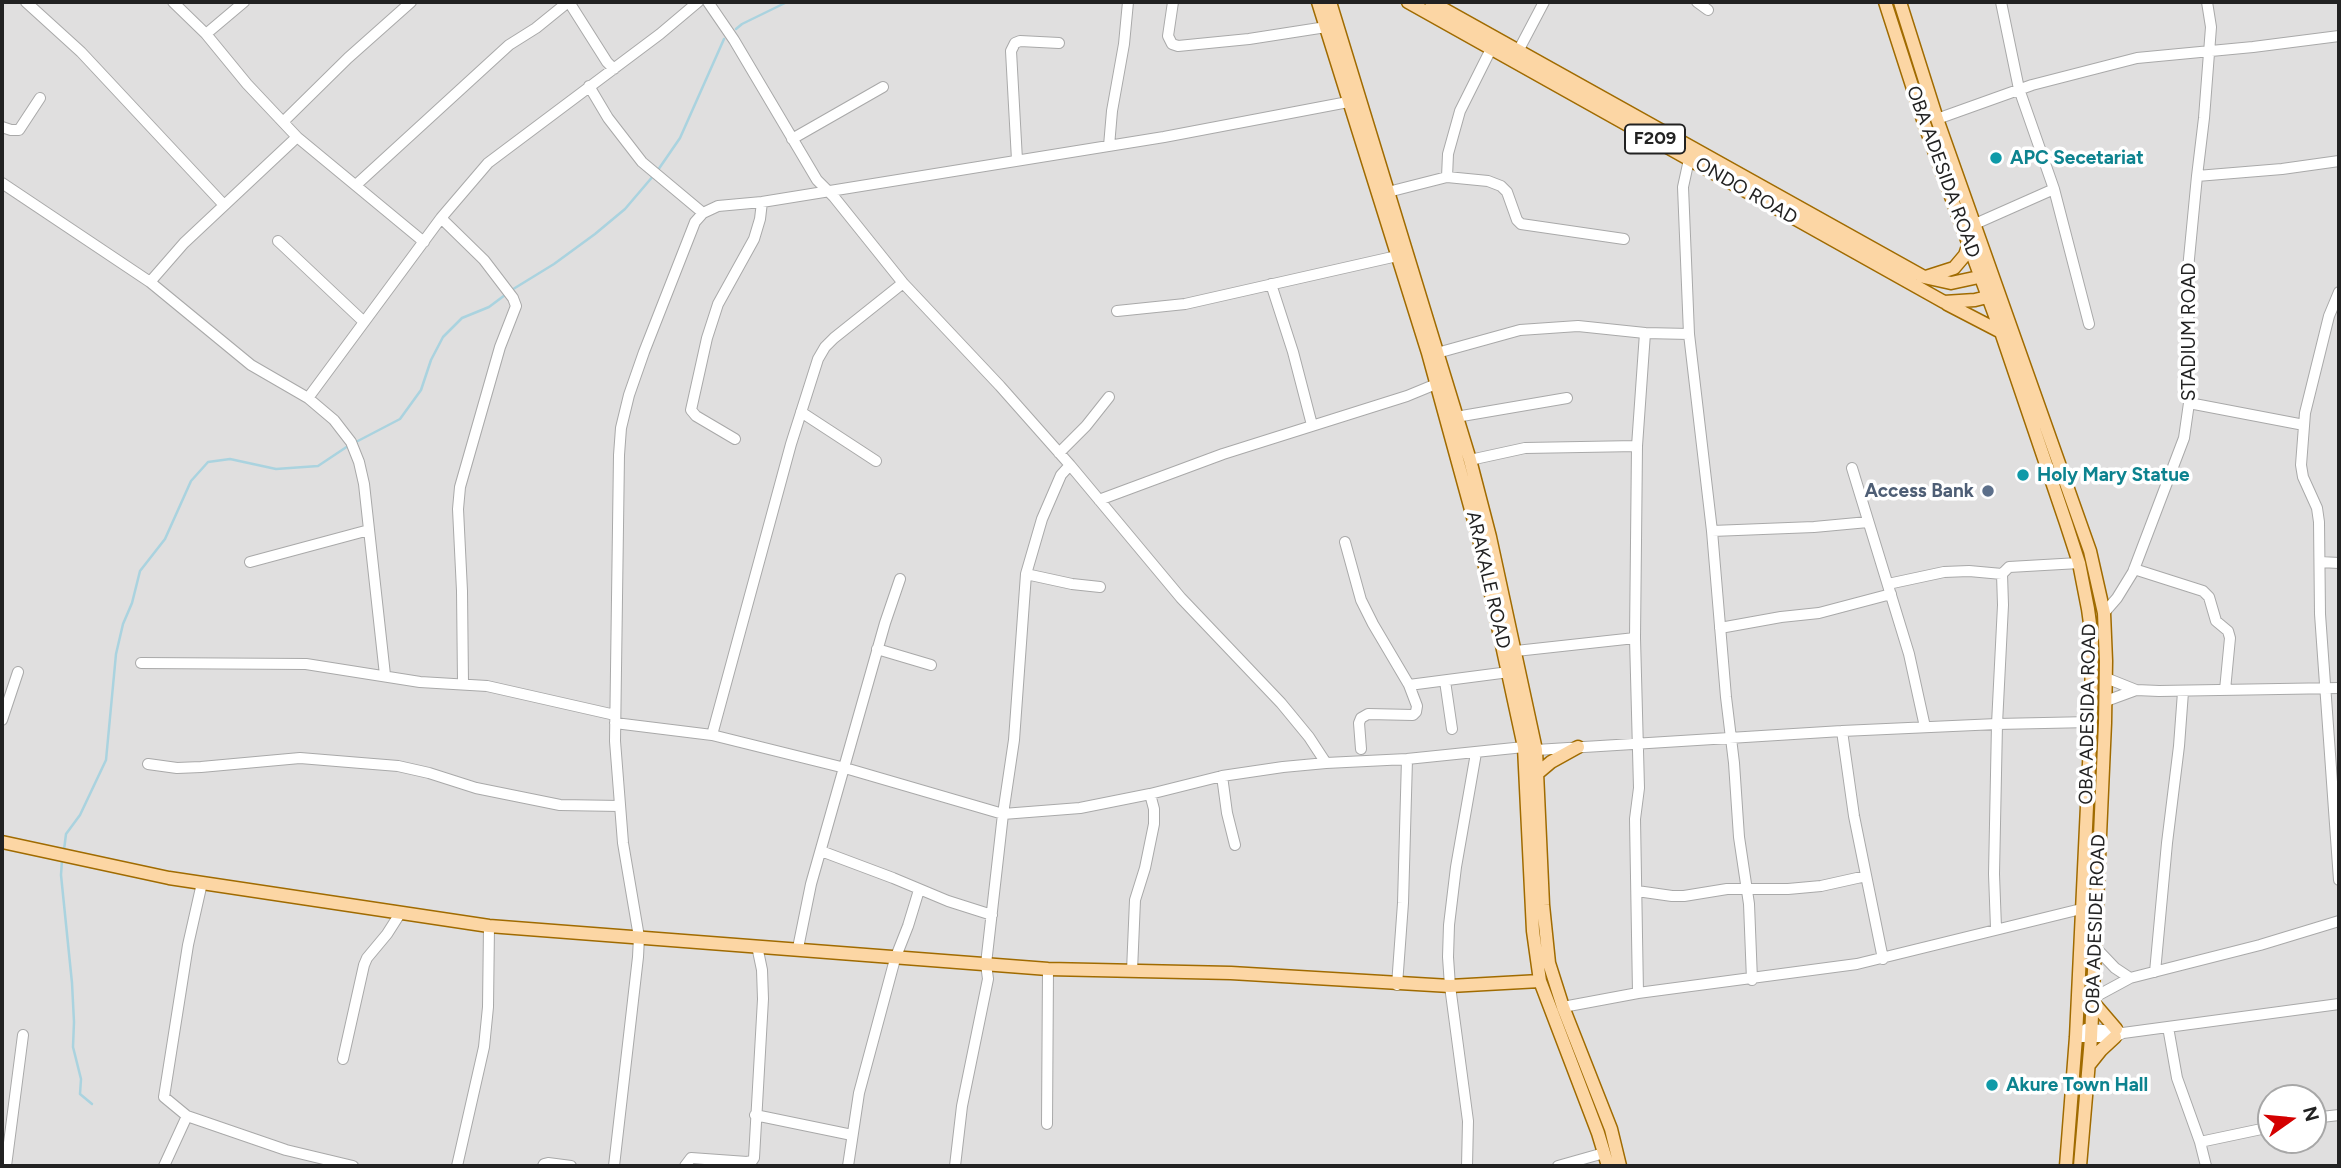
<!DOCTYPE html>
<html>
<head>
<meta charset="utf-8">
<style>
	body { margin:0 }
	#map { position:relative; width:2341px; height:1168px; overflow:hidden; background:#f2efe9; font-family:Figtree,sans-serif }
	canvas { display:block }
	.frame { position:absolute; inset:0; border:4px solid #222; pointer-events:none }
	.north { position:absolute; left:2257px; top:1084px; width:70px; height:70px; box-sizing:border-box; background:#fff; border:2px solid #a7a7a7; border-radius:50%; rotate:75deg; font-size:19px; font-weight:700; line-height:28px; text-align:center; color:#222 }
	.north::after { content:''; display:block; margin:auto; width:24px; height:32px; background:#d40000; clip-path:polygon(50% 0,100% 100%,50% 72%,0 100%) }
</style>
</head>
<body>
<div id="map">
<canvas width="2341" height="1168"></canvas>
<div class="frame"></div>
<div class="north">N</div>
</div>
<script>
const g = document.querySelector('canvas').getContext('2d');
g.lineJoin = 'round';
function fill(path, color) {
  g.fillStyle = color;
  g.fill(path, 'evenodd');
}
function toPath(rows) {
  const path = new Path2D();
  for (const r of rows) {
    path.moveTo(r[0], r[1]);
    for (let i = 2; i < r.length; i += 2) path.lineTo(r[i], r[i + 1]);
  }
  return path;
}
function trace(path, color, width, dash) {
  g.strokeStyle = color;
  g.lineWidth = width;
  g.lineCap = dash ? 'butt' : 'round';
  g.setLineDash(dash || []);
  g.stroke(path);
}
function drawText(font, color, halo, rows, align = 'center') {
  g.font = font + ' Figtree,sans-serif';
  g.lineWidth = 7;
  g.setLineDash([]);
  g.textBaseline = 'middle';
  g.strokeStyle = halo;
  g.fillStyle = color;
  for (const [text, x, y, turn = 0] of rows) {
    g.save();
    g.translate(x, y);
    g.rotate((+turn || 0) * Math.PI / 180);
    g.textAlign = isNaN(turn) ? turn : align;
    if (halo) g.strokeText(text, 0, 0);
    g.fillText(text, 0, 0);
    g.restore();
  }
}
fill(toPath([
	[2,2,2339,2,2339,1166,2,1166],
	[2271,1098,2313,1098,2313,1140,2271,1140]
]), '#e0dfdf');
trace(toPath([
	[736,29,742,24,787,2],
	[658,170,680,138,724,39],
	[510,291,554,264,595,234,625,209,654,175],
	[354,443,400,419,421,390,431,360,443,337,462,318,489,307,505,295],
	[64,850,66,834,80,815,106,760,116,654,123,624,132,603,140,571,165,539,191,481,208,462,230,459,276,469,318,466,348,446],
	[62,860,61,875,72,983,74,1022,73,1047,81,1079,80,1094,92,1104]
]), '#aad3df', 2.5);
const minor = toPath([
	[26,2,81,52,224,205],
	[173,2,206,34,247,84,297,137,424,242],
	[569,2,607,62,614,69],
	[708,2,734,40,817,180,834,197,903,283,1000,386,1070,465,1181,598,1281,703,1309,737,1326,763,1407,759,1524,747],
	[1173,2,1168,36,1172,44,1178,46,1249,39,1326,27],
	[1697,2,1708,10],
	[2001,2,2019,89,2054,189,2089,324],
	[206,34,244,2],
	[1515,57,1544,2],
	[589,86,608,118,642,162,703,213],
	[1937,119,2032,85,2137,58,2253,47,2339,36],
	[283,122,348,58,411,2],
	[2,127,11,130,19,130,40,98],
	[792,139,883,87],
	[1109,146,1112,111,1124,44,1128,2],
	[1017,160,1011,51,1015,43,1020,41,1059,43],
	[2197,176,2204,118,2211,27,2207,2],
	[1447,177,1448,154,1460,111,1491,49],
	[2,183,150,282,251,365,308,398,334,420,351,442,359,462,364,484,385,675],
	[356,185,509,45,536,28,568,2],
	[1388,192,1447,177,1488,181,1501,186,1507,192,1517,220,1521,224,1624,239],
	[441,218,484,260,513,298,516,306,500,347,460,487,458,509,462,591,463,683],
	[1975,224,2054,189],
	[278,241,364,322],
	[150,282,184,243,297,137],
	[1271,284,1293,352,1312,425],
	[2339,292,2329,316,2305,413,2301,465,2303,477,2317,508,2319,522,2320,614,2339,880],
	[1117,311,1185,304,1397,256],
	[1645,333,1689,334,1712,531,1726,697,1734,763,1739,837,1749,904,1752,980],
	[1689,334,1683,187,1690,155],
	[1437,353,1520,330,1578,326,1645,333,1637,446,1635,638],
	[308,398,441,218,488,163,660,34,698,2],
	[2189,403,2304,425],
	[801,412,876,461],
	[1456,417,1567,398],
	[735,439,696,416,691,410,707,338,718,304,754,239,760,219,762,202],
	[1059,453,1086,426,1109,397],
	[1470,460,1525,448,1637,446],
	[1070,465,1061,475,1042,519,1026,574,1014,740,1003,814,1080,808,1150,794,1222,776,1283,767,1326,763],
	[1852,468,1909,654,1925,727],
	[1099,500,1223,454,1407,396,1441,382],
	[1712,531,1814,527,1868,522],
	[1345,542,1361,600,1373,624,1409,685,1509,672],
	[250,562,369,530],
	[2320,562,2339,563],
	[2134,569,2203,591,2209,597,2216,621,2228,631,2230,638,2225,690],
	[1026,574,1072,584,1100,587],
	[1888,584,1944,572,1969,571,2002,574],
	[2104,613,2117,598,2133,572,2184,438,2189,403,2188,269,2197,176,2282,169,2339,161],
	[1720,628,1781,617,1819,613,1891,594],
	[877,649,931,665],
	[1516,651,1635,638,1639,788,1635,819,1638,993],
	[141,663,306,664,420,682,487,686,615,715],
	[2106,678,2136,690,2159,691,2339,688],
	[1445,681,1452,729],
	[2106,701,2136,690],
	[2,720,18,672],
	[615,723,712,735,845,768,1003,814,986,964,988,979,962,1106,955,1166],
	[1842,731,1854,816,1883,959],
	[712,735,791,444,818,359,825,347,834,338,903,283],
	[1361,749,1359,723,1361,718,1368,714,1413,715,1416,712,1417,706,1409,685],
	[1536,750,1842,731,1997,724,2091,722],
	[148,764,177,768,201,767,300,758,361,763,398,766,429,773,476,788,560,805,620,806],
	[1222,776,1227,813,1235,845],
	[821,851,893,878,948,901,992,915],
	[202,883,188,945,164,1097,187,1116,286,1150,353,1166],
	[1637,891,1672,896,1684,896,1727,889,1788,889,1821,886,1866,876],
	[1996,928,1994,874,1997,724,2003,605,2002,574,2009,567,2079,563],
	[2095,947,2115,968,2130,978],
	[798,948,811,884,885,623,900,579],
	[1132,971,1135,900,1145,868,1154,824,1154,809,1150,794],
	[2155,972,2167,843,2179,746,2183,692],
	[1397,985,1403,903,1407,759],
	[2093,998,2130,978,2260,945,2339,921],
	[1563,1007,1638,993,1857,964,2081,909],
	[2168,1027,2177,1078,2200,1142,2206,1166],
	[2086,1029,2119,1031],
	[2076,1037,2115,1037,2123,1033,2339,1004],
	[343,1059,364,965,367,958,387,934,401,912],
	[755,1115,852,1135],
	[2313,1118,2339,1115],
	[1047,1124,1048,969],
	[2200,1142,2271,1127],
	[6,1166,23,1035],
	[164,1166,187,1116],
	[457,1166,484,1047,488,1007,489,926],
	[543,1166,544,1164,548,1163,571,1166],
	[614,1166,638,957,639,937,623,843,615,741,619,455,621,428,629,395,644,352,695,222,703,213,718,206,762,202,1164,137,1348,102],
	[685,1166,691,1158,747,1162,752,1161,754,1158,763,999,762,970,757,946],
	[848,1166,859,1093,895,959,908,926,919,890],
	[1467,1166,1468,1121,1450,986,1448,957,1449,925,1456,867,1476,753],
	[1558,1166,1604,1153]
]);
const major = toPath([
	[1318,2,1428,353,1479,539,1524,747,1533,931,1540,981,1598,1133,1608,1166],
	[1330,2,1470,460,1490,537,1536,750,1543,905,1549,963,1563,1007,1611,1129,1620,1166],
	[1408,2,1944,302,1975,300,1995,295],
	[1431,2,1924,277,1951,283,1988,275],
	[1885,2,1925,126,2001,332,2066,523,2079,563,2088,609,2092,638,2091,722,2076,1037,2066,1166],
	[1900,2,1937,119,2090,551,2104,613,2106,661,2105,723,2091,1038,2080,1166],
	[1926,277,1954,268,1965,255,1969,243],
	[1947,304,2001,332],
	[1538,773,1551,762,1578,747],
	[2,842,169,878,489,926,1048,969,1231,973,1450,986,1540,981],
	[2092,1001,2116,1029],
	[2089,1065,2101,1050,2115,1037]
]);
trace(minor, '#a9a9a9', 12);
trace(major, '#a06b00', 15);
trace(minor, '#fff', 10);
trace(major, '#fcd6a4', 12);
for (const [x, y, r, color] of [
	[1996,158,7,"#0f9aa8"],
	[2023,475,7,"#0f9aa8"],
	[1988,491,7,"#5c6f8a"],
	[1992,1085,7,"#0f9aa8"]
]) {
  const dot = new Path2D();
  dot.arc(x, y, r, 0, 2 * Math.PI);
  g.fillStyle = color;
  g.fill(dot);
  trace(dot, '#fff', 2.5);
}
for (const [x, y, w] of [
	[1655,139,60]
]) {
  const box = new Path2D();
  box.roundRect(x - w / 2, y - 14.5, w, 29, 5);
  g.fillStyle = '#fff';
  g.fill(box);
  trace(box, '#222', 2);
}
drawText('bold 18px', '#222', null, [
	["F209",1655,139]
]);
drawText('bold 19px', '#0d838f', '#fff', [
	["APC Secetariat",2010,158],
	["Holy Mary Statue",2037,475],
	["Akure Town Hall",2006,1085]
], 'left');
drawText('19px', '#222', '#fff', [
	["OBA ADESIDA ROAD",1943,172,70],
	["ONDO ROAD",1746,191,30],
	["STADIUM ROAD",2189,332,-90],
	["ARAKALE ROAD",1488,580,77],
	["OBA ADESIDA ROAD",2088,714,-89],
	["OBA ADESIDE ROAD",2096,924,-88]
]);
drawText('bold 19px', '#4e5e75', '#fff', [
	["Access Bank",1974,491]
], 'right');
</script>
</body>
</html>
